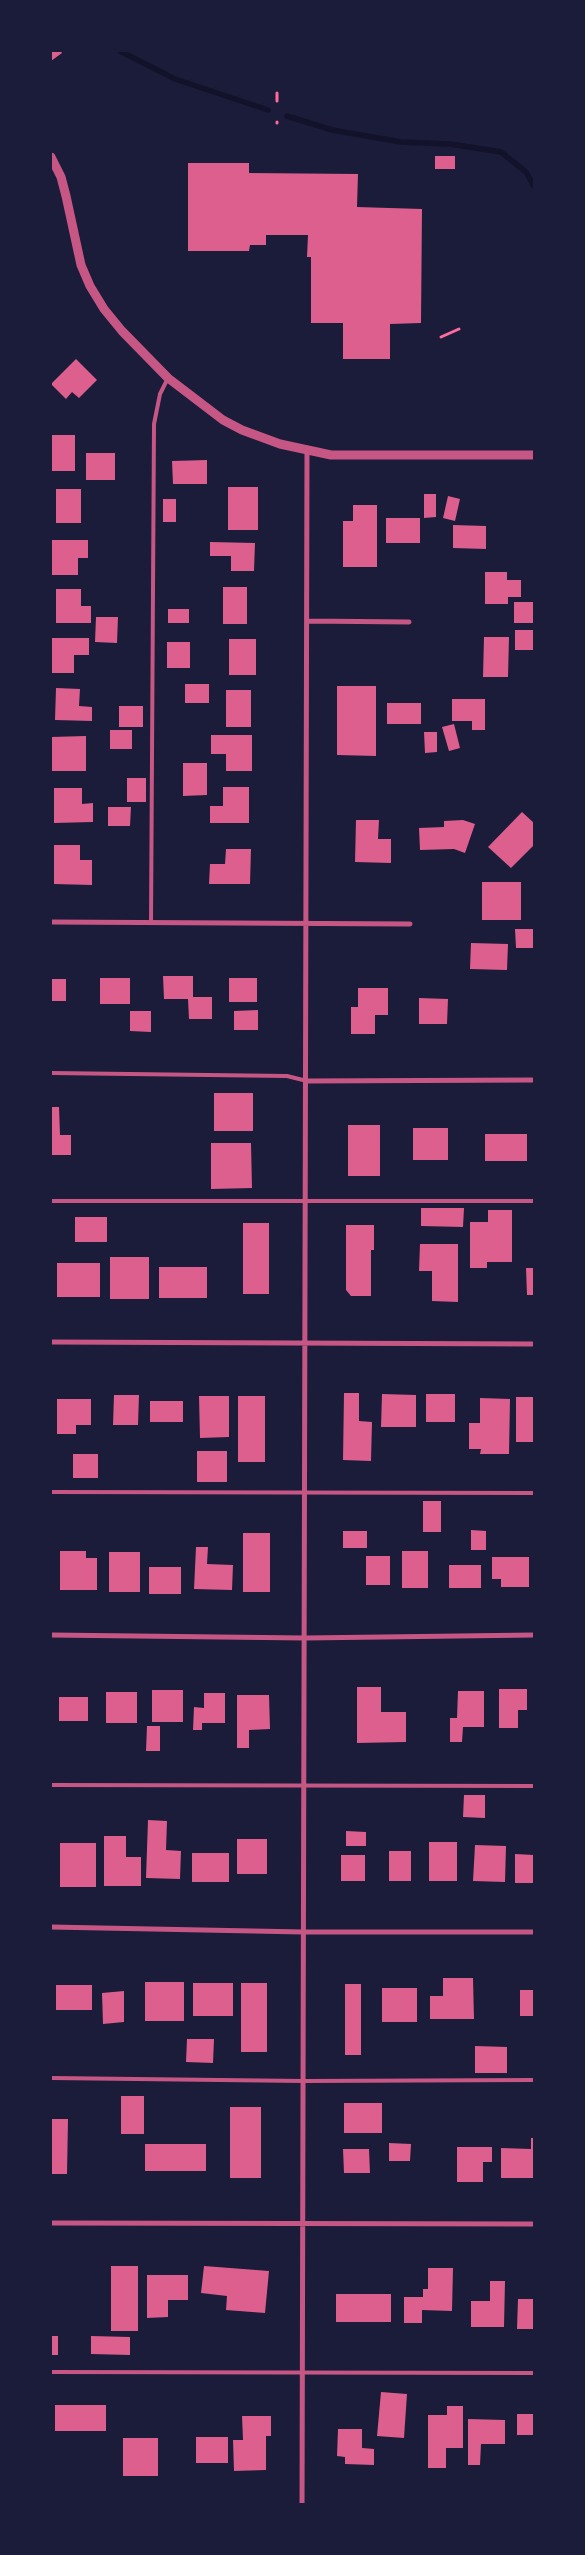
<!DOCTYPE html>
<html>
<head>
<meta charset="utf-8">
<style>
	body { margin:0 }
	#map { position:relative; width:585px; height:2555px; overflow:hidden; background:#1b1b3a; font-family:Ubuntu,sans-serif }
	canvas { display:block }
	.frame { position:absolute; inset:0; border:52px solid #1b1b3a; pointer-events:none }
</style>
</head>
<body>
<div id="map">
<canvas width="585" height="2555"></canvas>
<div class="frame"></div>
</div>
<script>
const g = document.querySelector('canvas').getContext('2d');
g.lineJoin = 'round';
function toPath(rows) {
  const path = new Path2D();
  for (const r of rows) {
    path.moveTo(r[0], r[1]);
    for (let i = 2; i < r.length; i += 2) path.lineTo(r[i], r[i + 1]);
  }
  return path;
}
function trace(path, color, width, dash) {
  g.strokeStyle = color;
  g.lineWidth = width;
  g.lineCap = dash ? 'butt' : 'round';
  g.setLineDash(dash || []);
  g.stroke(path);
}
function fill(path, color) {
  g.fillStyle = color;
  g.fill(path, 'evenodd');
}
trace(toPath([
	[120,51,175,79,268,110],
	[287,116,332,130,401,142,450,144,501,152,526,172,534,186]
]), '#12122b', 5.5);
fill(toPath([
	[51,51,61,51,62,53,51,61],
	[435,156,455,156,455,169,435,169],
	[188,163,249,163,249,173,358,174,357,207,422,209,421,323,390,324,390,359,343,359,343,323,311,323,311,257,307,257,308,235,266,235,266,245,250,245,249,251,188,251],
	[76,359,97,380,79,398,72,392,66,399,51,384],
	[51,435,75,435,75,471,51,471],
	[86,453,115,453,115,480,86,480],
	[207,460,207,484,173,484,172,461],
	[228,487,258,487,258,530,228,530],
	[56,489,81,489,81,523,56,523],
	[424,494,436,494,436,517,424,518],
	[448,496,460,499,455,521,443,518],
	[163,499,176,499,176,522,163,522],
	[353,505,377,505,377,567,343,567,343,521,353,521],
	[386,518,420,518,420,543,386,543],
	[453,525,486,526,486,549,453,548],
	[52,540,88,540,88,558,78,558,78,575,52,575],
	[210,542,255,543,254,571,231,571,231,556,210,556],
	[485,572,507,572,507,580,521,580,521,597,508,597,508,604,485,604],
	[223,587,247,587,247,624,223,624],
	[56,589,81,589,81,606,91,606,91,623,56,623],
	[514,602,534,602,534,623,514,623],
	[168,609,189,609,189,623,168,623],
	[96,617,118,617,117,643,95,642],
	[515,630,534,630,533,650,515,650],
	[484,637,509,637,508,677,483,677],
	[51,638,89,638,89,655,74,655,74,673,51,673],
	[229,639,256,639,256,675,229,675],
	[167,642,190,642,190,668,167,668],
	[185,684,209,684,209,703,185,703],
	[337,686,376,686,376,756,337,755],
	[56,688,80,689,79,706,92,707,92,721,55,720],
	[226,690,251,690,251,727,226,727],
	[452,699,485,699,485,730,472,730,472,721,452,721],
	[387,703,421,703,421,724,387,724],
	[119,706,143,706,143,727,119,727],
	[454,724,460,748,449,751,442,727],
	[110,730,132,730,132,749,110,749],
	[424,732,437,732,437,752,425,753],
	[211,735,252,735,252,771,226,771,226,754,211,754],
	[86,736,86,771,51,771,51,737],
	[183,763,207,763,207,795,183,796],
	[127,778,146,778,146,802,127,802],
	[223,787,249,787,249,823,210,823,210,806,223,806],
	[54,788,82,788,82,804,93,803,93,822,54,823],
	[108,807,131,807,130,826,108,826],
	[522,812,534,823,534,845,511,868,488,847],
	[356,820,379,820,378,839,391,839,391,863,355,862],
	[463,820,475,824,465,853,454,849,420,850,419,828,444,827,444,821],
	[54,845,80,845,80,860,92,860,92,885,54,884],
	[226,849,251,849,250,884,209,884,210,864,225,864],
	[482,882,521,882,521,920,482,920],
	[515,929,534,929,534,948,516,948],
	[471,943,508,944,507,970,470,969],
	[163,976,193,976,193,997,212,997,212,1019,189,1019,188,999,164,999],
	[100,978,130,978,130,1004,100,1004],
	[229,978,257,978,257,1002,229,1002],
	[51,979,66,979,66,1001,51,1001],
	[358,988,388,988,388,1015,375,1015,375,1034,351,1034,351,1007,358,1007],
	[419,998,448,999,447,1024,419,1024],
	[258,1010,258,1030,234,1030,234,1011],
	[130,1011,151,1011,151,1032,130,1031],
	[214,1093,253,1093,253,1131,214,1131],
	[51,1107,59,1107,60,1135,71,1135,71,1155,51,1155],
	[348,1125,380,1125,380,1176,348,1176],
	[413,1128,448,1128,448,1160,413,1160],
	[485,1134,527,1134,527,1161,485,1161],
	[211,1143,251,1143,252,1188,211,1189],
	[421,1208,464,1208,463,1227,421,1226],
	[488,1210,512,1210,512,1262,487,1262,487,1268,470,1268,470,1222,488,1222],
	[75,1217,107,1217,107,1242,75,1242],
	[243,1223,269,1223,269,1294,243,1294],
	[346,1225,374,1225,374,1250,371,1250,371,1296,351,1296,346,1290],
	[420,1244,458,1244,458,1302,432,1301,432,1271,419,1271],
	[110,1257,149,1257,149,1299,110,1299],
	[57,1263,100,1263,100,1297,57,1297],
	[159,1267,207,1267,207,1298,159,1298],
	[526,1268,534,1268,534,1295,527,1295],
	[344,1393,359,1393,359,1421,372,1422,371,1461,343,1460],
	[382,1394,416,1395,416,1427,381,1427],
	[426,1394,455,1394,455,1422,426,1422],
	[114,1395,139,1395,138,1425,113,1425],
	[199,1396,229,1396,229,1437,200,1438],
	[238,1396,265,1396,265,1462,238,1462],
	[516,1397,534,1397,534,1442,516,1442],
	[480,1398,510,1399,509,1454,480,1454,481,1449,469,1449,469,1423,480,1423],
	[57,1399,91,1399,91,1425,76,1425,76,1434,57,1434],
	[150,1401,183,1401,183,1422,150,1422],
	[197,1451,227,1451,227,1482,197,1482],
	[73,1454,98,1454,98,1478,73,1478],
	[423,1501,441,1501,441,1532,423,1532],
	[471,1530,486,1531,486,1550,471,1550],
	[343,1531,367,1531,367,1548,343,1548],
	[243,1533,270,1533,270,1592,243,1592],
	[196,1547,208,1547,207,1564,233,1565,232,1590,194,1589],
	[60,1551,86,1551,86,1558,97,1558,97,1590,60,1590],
	[402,1551,428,1551,428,1588,402,1588],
	[109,1552,140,1552,140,1592,109,1592],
	[366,1556,390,1556,390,1585,366,1585],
	[492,1557,529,1557,529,1587,501,1587,501,1579,492,1579],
	[449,1565,481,1565,481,1588,449,1588],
	[149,1567,181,1567,181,1594,149,1594],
	[357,1687,381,1687,381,1712,406,1712,406,1742,357,1743],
	[499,1689,527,1689,527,1710,518,1710,518,1728,499,1728],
	[152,1690,183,1690,183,1722,152,1722],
	[458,1691,484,1691,484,1727,463,1727,462,1742,450,1742,450,1718,457,1718],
	[106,1692,137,1692,137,1723,106,1723],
	[204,1693,225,1693,225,1723,202,1723,202,1730,193,1730,194,1707,204,1708],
	[237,1695,269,1695,270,1729,249,1730,249,1748,237,1748],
	[59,1697,88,1697,88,1721,59,1721],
	[147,1726,160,1726,160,1751,146,1751],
	[464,1795,485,1795,485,1818,463,1817],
	[148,1820,167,1821,166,1850,181,1851,180,1879,146,1878],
	[346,1831,366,1832,366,1846,346,1846],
	[104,1836,126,1836,126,1857,141,1857,141,1886,104,1886],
	[237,1839,267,1839,267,1874,237,1874],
	[429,1842,457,1842,457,1881,429,1881],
	[60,1843,96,1843,96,1887,60,1887],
	[475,1845,506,1846,505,1882,473,1881],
	[389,1851,411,1851,411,1881,389,1881],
	[192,1853,229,1853,229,1882,192,1882],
	[515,1854,534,1855,534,1883,515,1883],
	[341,1855,365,1855,365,1881,341,1881],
	[443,1978,473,1978,474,2019,430,2019,430,1996,443,1996],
	[145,1982,184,1982,184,2021,145,2021],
	[193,1983,233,1983,233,2016,193,2016],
	[241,1983,267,1983,267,2052,241,2052],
	[345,1984,361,1984,361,2055,345,2055],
	[56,1985,92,1985,92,2010,56,2010],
	[382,1988,417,1988,417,2022,382,2022],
	[520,1990,534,1990,534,2016,520,2016],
	[124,1991,124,2022,103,2024,102,1993],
	[187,2039,214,2039,213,2063,186,2062],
	[475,2046,507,2047,507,2073,475,2073],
	[121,2096,144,2096,144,2134,121,2134],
	[344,2103,382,2103,382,2133,344,2133],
	[230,2107,261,2107,261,2178,230,2178],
	[51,2119,68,2119,67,2174,51,2174],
	[531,2138,534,2138,534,2178,501,2178,501,2148,531,2149],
	[389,2143,411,2144,410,2161,389,2161],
	[145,2144,206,2144,206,2171,145,2171],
	[457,2147,492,2147,492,2162,483,2162,483,2182,457,2182],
	[343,2149,369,2149,370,2173,344,2173],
	[111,2266,138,2266,138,2331,111,2331],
	[204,2266,269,2271,265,2313,226,2310,227,2296,201,2293],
	[428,2268,453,2268,452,2311,422,2310,422,2323,404,2323,404,2297,423,2297,423,2289,428,2289],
	[147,2275,188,2275,188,2300,168,2300,168,2317,147,2318],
	[490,2281,505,2281,504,2327,471,2327,471,2301,490,2301],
	[336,2294,391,2294,391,2322,336,2322],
	[518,2299,534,2299,534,2329,517,2329],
	[51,2336,58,2336,58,2355,51,2355],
	[91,2336,130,2337,130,2355,91,2354],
	[381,2392,407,2394,404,2438,377,2436],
	[55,2405,106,2405,106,2431,55,2431],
	[447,2406,463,2406,463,2448,446,2448,446,2468,428,2468,428,2415,447,2415],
	[517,2414,534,2414,534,2435,517,2435],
	[242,2416,271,2416,271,2436,266,2436,266,2470,234,2471,233,2440,243,2440],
	[468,2419,505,2420,505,2444,481,2444,480,2465,468,2465],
	[338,2429,362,2429,362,2448,374,2449,374,2465,345,2464,345,2457,337,2456],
	[196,2437,228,2437,228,2463,196,2463],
	[123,2438,158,2438,158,2476,123,2476]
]), '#dd5f8e');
trace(toPath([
	[277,93,277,101],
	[277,122,277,123],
	[441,337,459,329]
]), '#ff6b9d', 3);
trace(toPath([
	[151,923,154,424,160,394,168,378],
	[51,1073,287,1076,307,1081],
	[51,1201,534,1201],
	[51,1492,534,1493],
	[51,1785,534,1786],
	[51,2078,304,2081,534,2080],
	[51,2372,534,2373]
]), '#c65784', 4);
trace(toPath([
	[307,621,409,622],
	[51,922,410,924],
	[307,1081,534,1080],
	[51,1342,534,1344],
	[51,1635,305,1638,534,1635],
	[51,1927,303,1932,534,1932],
	[51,2223,534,2224],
	[302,2504,307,451]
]), '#c65784', 5);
trace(toPath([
	[51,157,61,177,66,196,81,265,90,286,104,309,122,331,168,378,223,420,242,430,280,444,331,455,534,455]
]), '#c65784', 9);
</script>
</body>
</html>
